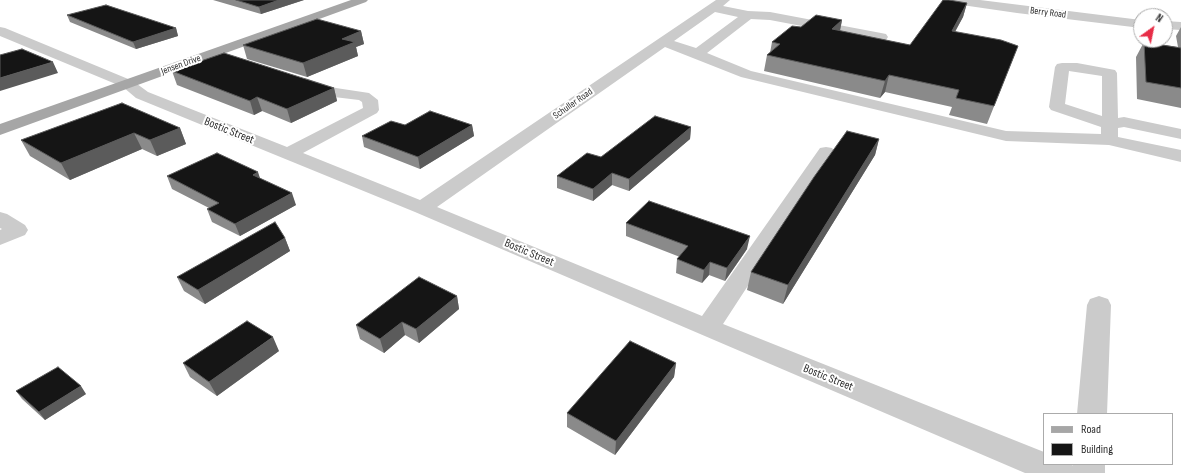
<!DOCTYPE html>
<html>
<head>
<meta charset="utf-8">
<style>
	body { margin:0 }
	#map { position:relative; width:1181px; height:473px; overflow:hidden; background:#fff; font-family:"Sofia Sans Condensed",sans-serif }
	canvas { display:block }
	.legend { position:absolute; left:1043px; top:413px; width:130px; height:52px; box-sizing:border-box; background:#fff; border:1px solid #ababab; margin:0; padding:5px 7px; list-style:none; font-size:12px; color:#2e2e2e }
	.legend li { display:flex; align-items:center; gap:8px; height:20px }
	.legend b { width:20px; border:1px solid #ababab }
	.north { position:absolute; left:1133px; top:8px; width:40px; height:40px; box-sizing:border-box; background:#fff; border:1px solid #ababab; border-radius:50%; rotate:33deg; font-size:11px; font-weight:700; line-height:16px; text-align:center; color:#2e2e2e }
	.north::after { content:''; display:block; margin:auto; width:14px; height:18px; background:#e72d47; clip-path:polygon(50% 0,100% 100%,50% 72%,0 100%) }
</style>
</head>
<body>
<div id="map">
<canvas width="1181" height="473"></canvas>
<ul class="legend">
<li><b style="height:5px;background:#a6a6a6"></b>Road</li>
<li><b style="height:11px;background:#151515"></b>Building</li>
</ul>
<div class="north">N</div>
</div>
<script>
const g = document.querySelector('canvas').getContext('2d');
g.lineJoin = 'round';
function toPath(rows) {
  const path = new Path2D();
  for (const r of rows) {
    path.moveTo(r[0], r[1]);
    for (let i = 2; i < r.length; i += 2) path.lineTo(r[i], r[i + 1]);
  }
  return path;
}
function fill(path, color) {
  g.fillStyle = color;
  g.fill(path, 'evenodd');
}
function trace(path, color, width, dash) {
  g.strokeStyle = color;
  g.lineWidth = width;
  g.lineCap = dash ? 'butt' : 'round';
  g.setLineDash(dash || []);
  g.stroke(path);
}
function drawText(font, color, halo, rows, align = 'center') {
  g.font = font + ' "Sofia Sans Condensed",sans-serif';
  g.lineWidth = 4;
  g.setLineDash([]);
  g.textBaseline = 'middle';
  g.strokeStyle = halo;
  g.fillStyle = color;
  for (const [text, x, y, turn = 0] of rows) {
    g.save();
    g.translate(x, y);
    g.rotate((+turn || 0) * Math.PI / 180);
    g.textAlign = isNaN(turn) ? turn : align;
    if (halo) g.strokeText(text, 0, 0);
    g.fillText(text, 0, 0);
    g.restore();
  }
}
fill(toPath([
	[716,0,730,0,723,6,748,11,770,12,881,33,886,34,888,37,886,40,881,41,770,20,751,19,707,53,751,71,1006,131,1101,134,1101,127,1051,110,1049,107,1055,67,1057,64,1062,63,1077,63,1115,70,1117,73,1118,118,1124,117,1181,129,1181,139,1124,127,1118,128,1118,137,1181,150,1181,162,1109,145,1006,141,741,77,665,47,437,207,702,316,820,148,826,147,832,148,835,152,723,324,1044,452,1044,464,1072,464,1073,466,1073,464,1105,464,1105,473,1025,473,415,212,136,98,123,87,0,36,0,27,5,28,133,81,148,92,287,147,363,108,362,102,359,100,334,97,300,86,297,83,300,80,305,78,336,88,369,93,378,100,379,110,377,113,303,153,420,200,716,0],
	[715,12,738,17,696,48,674,41,715,12],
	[1069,71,1102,76,1102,116,1065,104,1069,71],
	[949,0,980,0,1141,20,1141,28,1017,13,955,4,949,0],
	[1165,21,1181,22,1181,30,1165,29,1165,21],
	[0,212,7,214,25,225,28,230,25,235,0,245,0,230,2,229,0,228,0,212],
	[1099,296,1108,299,1111,305,1107,414,1077,414,1087,305,1090,299,1099,296]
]), '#cbcbcb');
fill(toPath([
	[351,0,368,0,366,2,0,135,0,124,351,0]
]), '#a6a6a6');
fill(toPath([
	[213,0,304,0,261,14],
	[967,3,963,17,955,32,1018,46,987,124,949,115,952,107,885,92,880,98,764,71,767,55,770,53,772,42,801,27,842,20,840,31,910,45],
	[67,15,176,28,178,36,136,49,70,22],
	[1181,27,1181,108,1137,99,1136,57,1144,42,1178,47,1176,36],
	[361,31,364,44,356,47,358,56,307,77,247,59,243,45],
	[172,71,334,88,337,101,291,123,262,111,254,115,177,85],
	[405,125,472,125,474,136,420,169,364,147,362,136],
	[691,127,690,139,629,191,612,185,593,201,557,188,557,176,601,157],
	[180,128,186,144,157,156,142,149,70,180,30,156,21,140],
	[879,139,875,155,783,304,747,290,751,272],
	[167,176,260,178,296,205,240,236,212,222,207,209,209,208,172,189],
	[626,223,747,249,725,281,709,275,702,283,676,273,677,259,680,257,626,236],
	[285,238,290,251,205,304,184,291,177,277],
	[457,296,459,309,419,343,405,335,384,353,360,339,356,325],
	[279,351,217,396,190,377,183,363],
	[676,363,674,377,615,455,567,427,567,413],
	[16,391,86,394,45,420,22,399]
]), '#8a8a8a');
fill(toPath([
	[279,0,304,0,261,14,259,7],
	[967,3,963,17,947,46,952,31],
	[842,20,839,35,832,29],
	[176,28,178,36,136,49,133,42],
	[361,31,364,44,356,47,358,56,307,77,303,63,342,39],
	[53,62,58,73,0,91,0,78],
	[889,75,885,92,880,98,885,81],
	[334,88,337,101,291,123,287,109],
	[257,97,262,111,254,115,250,101],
	[472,125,474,136,420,169,418,157],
	[691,127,690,139,629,191,629,179],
	[180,128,186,144,157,156,150,140],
	[134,133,142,149,70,180,61,163],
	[879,139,875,155,783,304,788,285],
	[258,172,262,184,253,175],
	[612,173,612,185,593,201,593,189],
	[292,193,296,205,240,236,235,224],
	[750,236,747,249,725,281,727,268],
	[285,238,290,251,205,304,198,290],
	[710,262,709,275,702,283,704,270],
	[457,296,459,309,419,343,416,329],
	[402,322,405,335,384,353,380,339],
	[273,337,279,351,217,396,209,382],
	[676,363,674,377,615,455,616,441],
	[81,386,86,394,45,420,39,412]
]), '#5b5b5b');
const building = toPath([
	[236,0,279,0,259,7,236,0],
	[943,0,949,0,967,3,952,31,1001,40,1018,46,994,106,956,98,959,90,889,75,885,81,767,55,780,44,772,42,792,26,801,27,816,15,842,20,832,29,910,45,943,0],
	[106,5,176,28,133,42,67,15,106,5],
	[317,19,361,31,342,39,355,42,303,63,243,45,317,19],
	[1144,42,1181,48,1181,88,1146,82,1144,42],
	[22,49,53,62,0,78,0,55,22,49],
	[224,53,334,88,287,109,257,97,250,101,172,71,224,53],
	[122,103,180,128,150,140,134,133,61,163,21,140,122,103],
	[430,111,472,125,418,157,362,136,391,121,405,125,430,111],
	[655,116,691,127,629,179,612,173,593,189,557,176,587,153,601,157,655,116],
	[847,131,879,139,788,285,751,272,814,177,847,131],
	[217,153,258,172,253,175,292,193,235,224,207,209,219,203,167,176,217,153],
	[649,201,750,236,727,268,710,262,704,270,677,259,688,246,626,223,649,201],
	[275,222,285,238,198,290,177,277,275,222],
	[419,277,457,296,416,329,402,322,380,339,356,325,419,277],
	[247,321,273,337,209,382,183,363,247,321],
	[630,341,676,363,616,441,567,413,630,341],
	[58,367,81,386,39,412,16,391,58,367]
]);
fill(building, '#151515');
trace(building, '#5b5b5b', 1);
drawText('10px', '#2e2e2e', '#fff', [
	["Berry Road",1048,13,7],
	["Jensen Drive",181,65,-20],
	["Schuller Road",573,104,-35]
]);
drawText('12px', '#2e2e2e', '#fff', [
	["Bostic Street",229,131,22],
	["Bostic Street",529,253,23],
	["Bostic Street",828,378,22]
]);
</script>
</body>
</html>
